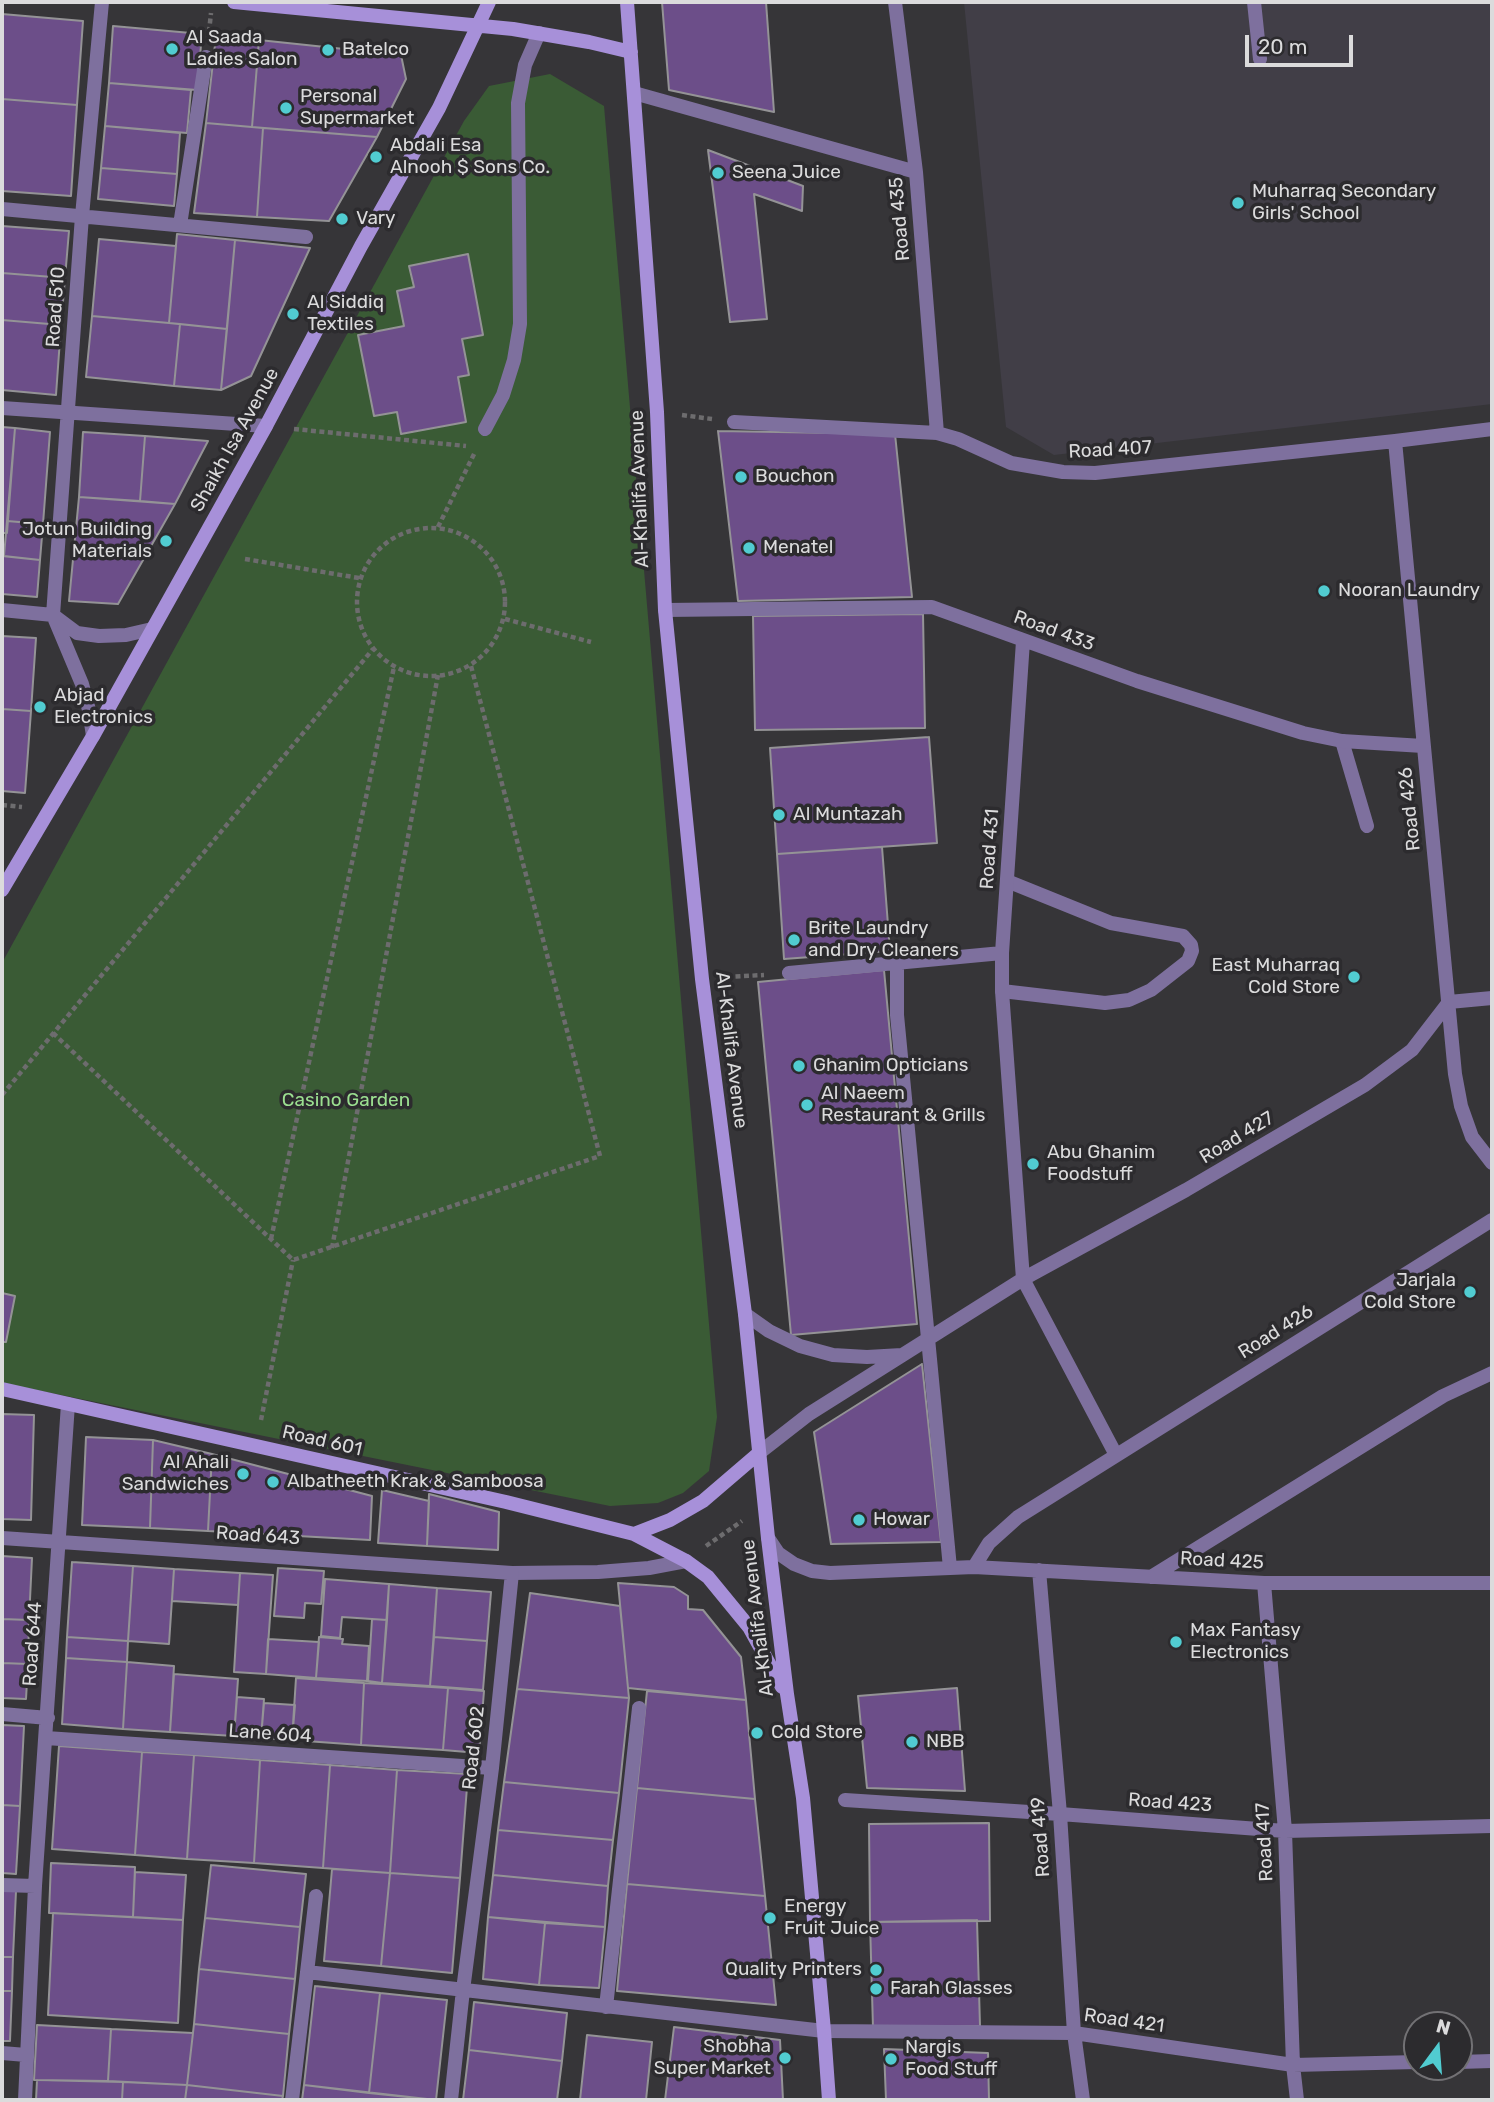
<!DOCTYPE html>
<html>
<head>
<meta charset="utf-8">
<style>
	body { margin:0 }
	#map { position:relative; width:1494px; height:2102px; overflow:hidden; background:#363538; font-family:Rubik,sans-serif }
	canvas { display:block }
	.frame { position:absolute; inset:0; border:4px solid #dbdbdc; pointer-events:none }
	.north { position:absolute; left:1403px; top:2011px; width:70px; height:70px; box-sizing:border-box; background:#2c2b2e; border:2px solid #727174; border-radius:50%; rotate:16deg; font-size:19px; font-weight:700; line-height:28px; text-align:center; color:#dbdbdc }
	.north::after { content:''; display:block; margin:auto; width:24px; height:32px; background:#51ccd1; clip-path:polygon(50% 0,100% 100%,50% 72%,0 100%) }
	.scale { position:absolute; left:1245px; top:35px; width:108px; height:32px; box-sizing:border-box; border:4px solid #dbdbdc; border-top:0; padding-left:9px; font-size:21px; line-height:24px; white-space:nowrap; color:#dbdbdc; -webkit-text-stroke:5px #2c2b2e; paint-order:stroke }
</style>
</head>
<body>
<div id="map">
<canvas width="1494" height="2102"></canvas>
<div class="frame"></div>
<div class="north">N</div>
<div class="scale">20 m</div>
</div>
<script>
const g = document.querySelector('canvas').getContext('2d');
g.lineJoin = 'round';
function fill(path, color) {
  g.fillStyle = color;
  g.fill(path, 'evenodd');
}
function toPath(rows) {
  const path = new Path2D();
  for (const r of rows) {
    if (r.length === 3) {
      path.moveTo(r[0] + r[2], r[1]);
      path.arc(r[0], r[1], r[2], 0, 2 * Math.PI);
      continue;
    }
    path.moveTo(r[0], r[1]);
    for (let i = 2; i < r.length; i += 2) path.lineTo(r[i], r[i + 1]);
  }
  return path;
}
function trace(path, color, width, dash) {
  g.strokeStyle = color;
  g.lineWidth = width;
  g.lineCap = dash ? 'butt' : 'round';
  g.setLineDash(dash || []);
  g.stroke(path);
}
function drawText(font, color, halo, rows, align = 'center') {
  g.font = font + ' Rubik,sans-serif';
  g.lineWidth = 7;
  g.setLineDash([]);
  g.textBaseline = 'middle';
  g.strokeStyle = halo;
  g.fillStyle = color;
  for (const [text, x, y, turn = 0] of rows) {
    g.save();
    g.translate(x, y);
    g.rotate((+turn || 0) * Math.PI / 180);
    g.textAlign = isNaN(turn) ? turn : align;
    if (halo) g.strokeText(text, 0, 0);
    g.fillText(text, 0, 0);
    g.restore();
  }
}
fill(toPath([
	[964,2,1492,2,1492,404,1054,455,1006,427]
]), '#413e47');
fill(toPath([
	[550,74,604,106,717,1417,709,1471,683,1493,658,1503,610,1506,2,1383,2,963,464,121,489,86]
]), '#3a5b35');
const building = toPath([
	[662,2,766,2,774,112,669,90,662,2],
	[2,14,83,21,77,105,2,99,2,14],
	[113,26,202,34,197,90,109,83,113,26],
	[216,36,259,40,252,127,206,123,216,36],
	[259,40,401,55,406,79,377,137,252,127,259,40],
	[109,83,191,90,187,133,105,126,109,83],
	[2,99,77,105,71,196,2,191,2,99],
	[206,123,263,128,257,217,194,213,206,123],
	[105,126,180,133,177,174,101,168,105,126],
	[263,128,377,137,329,221,257,217,263,128],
	[708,150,803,186,802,211,754,194,767,319,730,322,708,150],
	[101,168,177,174,174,206,98,199,101,168],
	[2,226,69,231,65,278,2,273,2,226],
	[177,234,235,240,227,329,169,323,177,234],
	[99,239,176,246,169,323,92,316,99,239],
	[235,240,310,248,251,376,221,390,235,240],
	[468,254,483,335,462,339,469,375,458,377,466,422,401,434,397,412,374,416,358,335,404,326,397,291,414,287,409,266,468,254],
	[2,273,65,278,61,325,2,320,2,273],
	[92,316,180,324,174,386,86,377,92,316],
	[2,320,61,325,56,395,2,390,2,320],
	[180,324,227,329,221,390,174,386,180,324],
	[2,427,15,428,7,533,2,533,2,427],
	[15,428,50,432,43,524,7,521,15,428],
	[718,431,895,434,912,597,738,601,718,431],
	[83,432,145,436,140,501,79,497,83,432],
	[145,436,208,441,175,504,140,501,145,436],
	[79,497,175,504,118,604,69,601,79,497],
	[7,521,43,524,40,560,4,556,7,521],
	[2,556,40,560,37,597,2,594,2,556],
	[923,614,925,728,755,730,753,616,923,614],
	[2,636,36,638,31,711,2,709,2,636],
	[2,709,31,711,25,793,2,791,2,709],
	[929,737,937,843,777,854,770,748,929,737],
	[882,847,890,951,784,959,777,854,882,847],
	[884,970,917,1324,791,1335,758,982,884,970],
	[2,1293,15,1296,6,1342,2,1342,2,1293],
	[922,1364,941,1542,831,1544,814,1432,922,1364],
	[2,1414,34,1415,31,1520,2,1519,2,1414],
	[86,1437,153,1440,150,1528,82,1525,86,1437],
	[153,1440,212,1454,208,1531,150,1528,153,1440],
	[212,1454,372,1496,370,1540,208,1531,212,1454],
	[382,1490,429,1501,427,1546,378,1543,382,1490],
	[429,1494,499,1512,498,1550,427,1546,429,1494],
	[2,1556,32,1558,29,1620,2,1619,2,1556],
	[72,1562,133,1566,128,1641,67,1637,72,1562],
	[133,1566,174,1569,169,1644,128,1641,133,1566],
	[278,1568,324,1571,321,1604,305,1603,304,1618,274,1616,278,1568],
	[174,1569,240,1573,238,1605,172,1601,174,1569],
	[240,1573,273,1575,266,1674,234,1672,240,1573],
	[325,1579,389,1584,387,1620,342,1617,340,1638,321,1636,325,1579],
	[618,1583,674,1587,688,1596,688,1609,703,1610,741,1657,746,1700,628,1688,618,1583],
	[389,1584,437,1588,430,1686,382,1683,389,1584],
	[437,1588,491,1592,487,1641,434,1637,437,1588],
	[530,1593,620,1606,629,1698,517,1689,530,1593],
	[2,1619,29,1620,28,1664,2,1663,2,1619],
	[372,1619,387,1620,382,1683,368,1681,372,1619],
	[67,1637,128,1641,127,1662,66,1658,67,1637],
	[319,1637,343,1639,342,1644,369,1646,367,1681,316,1678,319,1637],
	[434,1637,487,1641,483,1690,430,1686,434,1637],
	[268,1639,319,1642,316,1678,266,1674,268,1639],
	[66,1658,127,1662,123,1729,62,1724,66,1658],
	[127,1662,174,1666,170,1732,123,1729,127,1662],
	[2,1663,28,1664,26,1699,2,1698,2,1663],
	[174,1674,238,1679,234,1736,170,1732,174,1674],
	[296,1678,364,1683,361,1745,292,1740,296,1678],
	[364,1683,448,1688,443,1750,361,1745,364,1683],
	[448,1688,484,1691,479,1753,443,1750,448,1688],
	[957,1688,965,1791,867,1788,858,1696,957,1688],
	[517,1689,629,1698,619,1793,504,1782,517,1689],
	[647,1691,746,1700,755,1799,637,1788,647,1691],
	[237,1697,264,1699,261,1738,234,1736,237,1697],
	[264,1703,295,1705,292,1740,261,1738,264,1703],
	[2,1725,24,1726,20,1806,2,1805,2,1725],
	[59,1746,142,1752,135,1855,52,1849,59,1746],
	[142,1752,194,1755,187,1859,135,1855,142,1752],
	[194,1755,260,1760,254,1863,187,1859,194,1755],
	[260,1760,330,1765,323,1868,254,1863,260,1760],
	[330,1765,397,1770,390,1873,323,1868,330,1765],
	[397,1770,468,1774,460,1878,390,1873,397,1770],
	[504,1782,619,1793,613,1840,498,1830,504,1782],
	[637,1788,755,1799,765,1896,627,1884,637,1788],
	[2,1805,20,1806,16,1874,2,1873,2,1805],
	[989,1823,990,1921,870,1922,869,1824,989,1823],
	[498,1830,613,1840,608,1886,493,1875,498,1830],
	[51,1863,135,1867,133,1917,49,1913,51,1863],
	[211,1865,306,1874,300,1927,205,1918,211,1865],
	[332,1869,390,1873,381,1966,324,1961,332,1869],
	[135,1872,186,1875,183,1920,133,1917,135,1872],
	[390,1873,460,1878,452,1973,381,1966,390,1873],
	[493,1875,608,1886,605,1927,488,1917,493,1875],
	[627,1884,765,1896,776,2005,617,1991,627,1884],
	[2,1890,16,1891,13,1957,2,1957,2,1890],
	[53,1913,183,1920,178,2023,48,2015,53,1913],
	[488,1917,545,1923,539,1985,483,1979,488,1917],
	[205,1918,300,1927,295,1979,199,1969,205,1918],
	[977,1920,980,2026,873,2028,870,1922,977,1920],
	[545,1923,605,1927,599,1988,539,1985,545,1923],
	[2,1957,13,1957,12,1991,2,1991,2,1957],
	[199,1969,295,1979,289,2034,194,2024,199,1969],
	[315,1986,380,1993,369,2093,304,2085,315,1986],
	[2,1991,12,1991,10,2041,2,2041,2,1991],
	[380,1993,447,2000,436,2100,369,2093,380,1993],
	[474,2002,567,2013,562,2061,469,2050,474,2002],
	[194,2024,289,2034,283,2096,187,2085,194,2024],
	[37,2025,111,2029,108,2081,34,2080,37,2025],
	[674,2027,780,2040,783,2100,665,2100,674,2027],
	[111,2029,193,2033,187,2085,108,2081,111,2029],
	[587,2035,652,2042,646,2100,580,2100,587,2035],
	[884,2049,988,2053,989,2100,886,2100,884,2049],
	[469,2050,562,2061,557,2100,463,2100,469,2050],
	[37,2080,123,2082,122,2100,36,2100,37,2080],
	[123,2082,187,2085,185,2100,122,2100,123,2082],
	[187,2085,283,2096,282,2100,185,2100,187,2085],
	[304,2085,436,2100,302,2100,304,2085]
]);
fill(building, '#6c4e89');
trace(building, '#949396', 2);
trace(toPath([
	[209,32,211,13],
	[682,415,712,419],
	[294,429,466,446],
	[438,527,475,452],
	[431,602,74],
	[245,559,359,578],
	[505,619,591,642],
	[2,805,22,807],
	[727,977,764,975],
	[53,1033,293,1260,600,1156,471,666],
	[2,1095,373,649],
	[271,1239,394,667],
	[332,1248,438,675],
	[261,1420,293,1260],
	[706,1546,742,1521]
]), '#6d6c6e', 4.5, [5, 3.5]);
trace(toPath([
	[1254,2,1260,59],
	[485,429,503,395,514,360,520,324,518,103,525,65,539,33],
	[1342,741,1367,826],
	[1002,991,1105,1003,1129,1000,1151,990,1188,961,1192,951,1191,945,1183,936,1111,923,1007,881],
	[512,1573,598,1572,649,1568,686,1561]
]), '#7e709e', 14);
trace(toPath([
	[895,2,916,172,937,433],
	[634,93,916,172],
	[2,209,306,237],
	[180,225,206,57],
	[2,408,266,426],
	[734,422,937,433,958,439,1011,463,1063,472,1095,473,1395,441,1492,429],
	[1395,441,1455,1074,1461,1106,1472,1137,1492,1163],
	[2,610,53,615,77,633,99,636,126,635,152,629],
	[665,610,932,607,1137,681,1303,733,1342,741,1423,746],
	[1023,641,1002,953,1002,991,1023,1279,1116,1455],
	[93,736,89,710,82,684,53,615,82,216,102,2],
	[897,963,897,1015,950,1568],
	[789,973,1002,953],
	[745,1314,769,1331,800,1346,833,1355,867,1357,902,1355],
	[759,1453,809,1414,1023,1279,1186,1190,1365,1085,1412,1050,1449,1002,1492,998],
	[2,1538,512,1573,492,1768,463,1990,451,2100],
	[768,1538,778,1553,794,1564,812,1571,830,1573,974,1567,1264,1583,1492,1583],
	[974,1567,989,1543,1018,1517,1492,1220],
	[1039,1570,1060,1814,1074,2033,1083,2100],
	[1151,1577,1443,1396,1492,1373],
	[1264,1583,1285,1831,1293,2065,1297,2100],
	[2,1714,48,1718],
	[46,1738,492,1768],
	[845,1800,1060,1814,1285,1831,1492,1826],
	[2,1885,35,1886],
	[307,1972,824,2031,1074,2033,1293,2065,1417,2062],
	[606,2007,639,1708],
	[2,2053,26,2055],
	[1459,2062,1492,2061],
	[25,2100,35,1886,68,1404],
	[292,2100,316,1896]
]), '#7e709e', 14);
trace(toPath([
	[234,2,513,29,589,42,631,52],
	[627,2,657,412,665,610,702,979,745,1314,768,1538,787,1694,803,1798,824,2031,829,2100],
	[2,890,93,736,266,426,361,246,439,108,489,2],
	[2,1389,506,1502,634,1534,686,1561,708,1577,749,1627,782,1687],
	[634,1534,670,1520,703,1501,759,1453]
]), '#a790d9', 14);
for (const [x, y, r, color] of [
	[172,49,7,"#51ccd1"],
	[328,50,7,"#51ccd1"],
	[286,108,7,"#51ccd1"],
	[376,157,7,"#51ccd1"],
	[718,173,7,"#51ccd1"],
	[1238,203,7,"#51ccd1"],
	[342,219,7,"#51ccd1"],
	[293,314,7,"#51ccd1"],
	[741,477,7,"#51ccd1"],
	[166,541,7,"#51ccd1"],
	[749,548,7,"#51ccd1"],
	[1324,591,7,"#51ccd1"],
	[40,707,7,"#51ccd1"],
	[779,815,7,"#51ccd1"],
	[794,940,7,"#51ccd1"],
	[1354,977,7,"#51ccd1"],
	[799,1066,7,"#51ccd1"],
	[807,1105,7,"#51ccd1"],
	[1033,1164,7,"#51ccd1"],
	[1470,1292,7,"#51ccd1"],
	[243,1474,7,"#51ccd1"],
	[273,1482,7,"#51ccd1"],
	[859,1520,7,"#51ccd1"],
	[1176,1642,7,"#51ccd1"],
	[757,1733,7,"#51ccd1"],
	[912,1742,7,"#51ccd1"],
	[770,1918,7,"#51ccd1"],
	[876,1970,7,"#51ccd1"],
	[876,1989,7,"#51ccd1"],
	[785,2058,7,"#51ccd1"],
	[891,2059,7,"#51ccd1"]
]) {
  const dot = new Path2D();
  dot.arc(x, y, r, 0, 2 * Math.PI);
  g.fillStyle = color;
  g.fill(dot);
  trace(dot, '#2c2b2e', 2.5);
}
drawText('19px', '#dbdbdc', '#2c2b2e', [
	["Al Saada",186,38],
	["Ladies Salon",186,60],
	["Batelco",342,50],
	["Personal",300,97],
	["Supermarket",300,119],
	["Abdali Esa",390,146],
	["Alnooh $ Sons Co.",390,168],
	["Seena Juice",732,173],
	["Muharraq Secondary",1252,192],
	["Girls' School",1252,214],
	["Vary",356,219],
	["Al Siddiq",307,303],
	["Textiles",307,325],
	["Bouchon",755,477],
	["Jotun Building",152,530,"right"],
	["Materials",152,552,"right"],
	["Menatel",763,548],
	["Nooran Laundry",1338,591],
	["Abjad",54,696],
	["Electronics",54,718],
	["Al Muntazah",793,815],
	["Brite Laundry",808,929],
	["and Dry Cleaners",808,951],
	["East Muharraq",1340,966,"right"],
	["Cold Store",1340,988,"right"],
	["Ghanim Opticians",813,1066],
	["Al Naeem",821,1094],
	["Restaurant & Grills",821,1116],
	["Abu Ghanim",1047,1153],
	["Foodstuff",1047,1175],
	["Jarjala",1456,1281,"right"],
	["Cold Store",1456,1303,"right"],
	["Al Ahali",229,1463,"right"],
	["Sandwiches",229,1485,"right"],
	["Albatheeth Krak & Samboosa",287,1482],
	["Howar",873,1520],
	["Max Fantasy",1190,1631],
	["Electronics",1190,1653],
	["Cold Store",771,1733],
	["NBB",926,1742],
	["Energy",784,1907],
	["Fruit Juice",784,1929],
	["Quality Printers",862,1970,"right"],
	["Farah Glasses",890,1989],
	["Shobha",771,2047,"right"],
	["Super Market",771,2069,"right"],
	["Nargis",905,2048],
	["Food Stuff",905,2070]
], 'left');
drawText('19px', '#dbdbdc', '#2c2b2e', [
	["Road 435",900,219,-95],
	["Road 510",56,307,-86],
	["Shaikh Isa Avenue",235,440,-61],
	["Road 407",1110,450,-3],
	["Al-Khalifa Avenue",640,489,-92],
	["Road 433",1054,631,20],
	["Road 426",1410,809,-96],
	["Road 431",990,849,-86],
	["Al-Khalifa Avenue",731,1050,83],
	["Road 427",1237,1138,-31],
	["Road 426",1276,1332,-32],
	["Road 601",322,1441,13],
	["Road 643",258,1536,4],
	["Road 425",1222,1561,3],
	["Al-Khalifa Avenue",758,1618,-97],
	["Road 644",33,1644,-86],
	["Lane 604",270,1734,4],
	["Road 602",474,1748,-84],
	["Road 423",1170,1803,4],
	["Road 419",1041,1837,-94],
	["Road 417",1265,1842,-93],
	["Road 421",1124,2021,8]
]);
drawText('19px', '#9bdf90', '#2c2b2e', [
	["Casino Garden",346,1101]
]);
</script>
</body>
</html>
